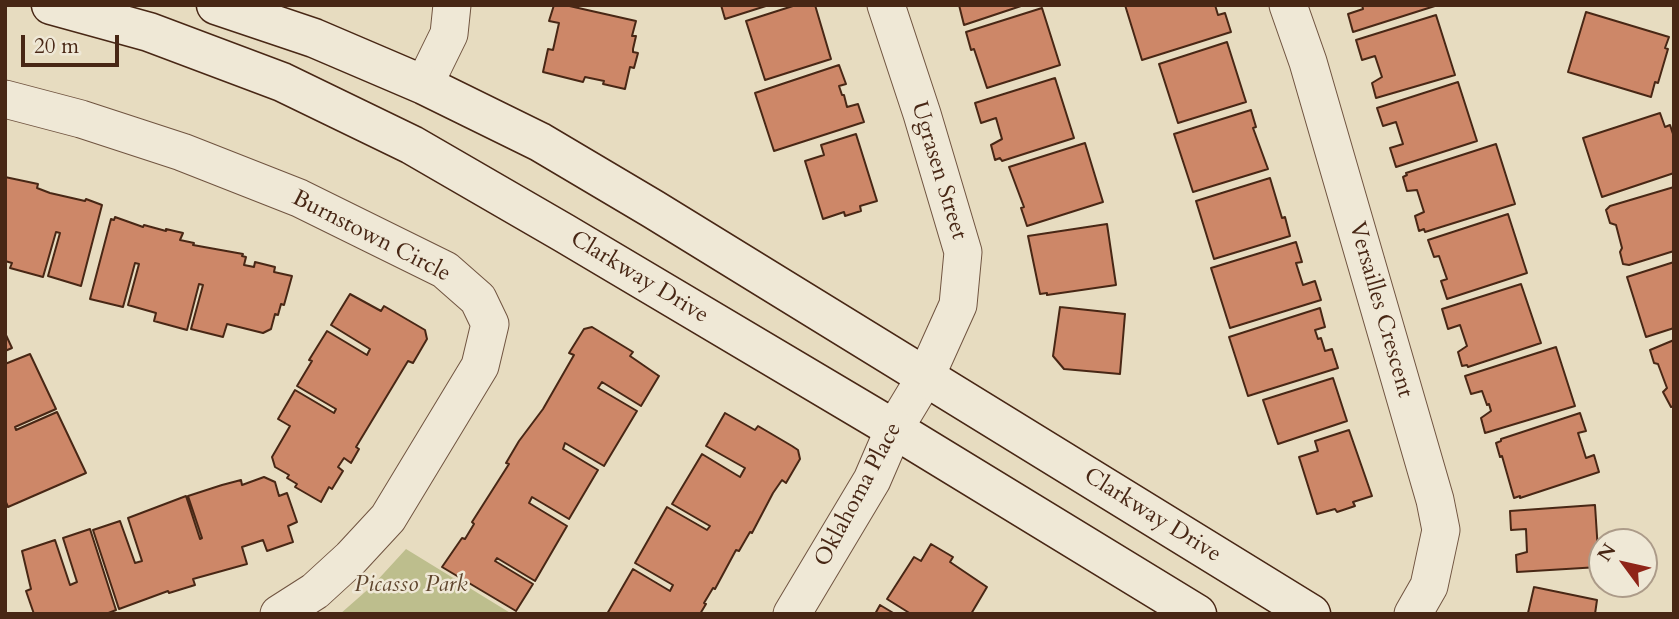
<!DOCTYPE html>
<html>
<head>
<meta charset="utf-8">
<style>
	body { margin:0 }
	#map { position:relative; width:1679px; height:619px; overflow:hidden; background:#e7dcc0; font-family:Cardo,serif }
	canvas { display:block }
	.frame { position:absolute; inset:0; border:7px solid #482715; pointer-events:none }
	.north { position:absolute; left:1588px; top:528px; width:70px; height:70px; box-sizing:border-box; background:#efe8d6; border:2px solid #ac9b89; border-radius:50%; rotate:303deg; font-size:19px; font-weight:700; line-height:28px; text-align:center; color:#482715 }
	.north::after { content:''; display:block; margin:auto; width:24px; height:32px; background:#8f2418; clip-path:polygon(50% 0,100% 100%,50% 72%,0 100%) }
	.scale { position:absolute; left:21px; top:35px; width:98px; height:32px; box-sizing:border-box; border:4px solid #482715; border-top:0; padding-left:9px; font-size:21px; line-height:24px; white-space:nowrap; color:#482715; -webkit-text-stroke:5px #efe8d6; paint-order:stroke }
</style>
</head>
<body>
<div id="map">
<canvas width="1679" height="619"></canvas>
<div class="frame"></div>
<div class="north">N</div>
<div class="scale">20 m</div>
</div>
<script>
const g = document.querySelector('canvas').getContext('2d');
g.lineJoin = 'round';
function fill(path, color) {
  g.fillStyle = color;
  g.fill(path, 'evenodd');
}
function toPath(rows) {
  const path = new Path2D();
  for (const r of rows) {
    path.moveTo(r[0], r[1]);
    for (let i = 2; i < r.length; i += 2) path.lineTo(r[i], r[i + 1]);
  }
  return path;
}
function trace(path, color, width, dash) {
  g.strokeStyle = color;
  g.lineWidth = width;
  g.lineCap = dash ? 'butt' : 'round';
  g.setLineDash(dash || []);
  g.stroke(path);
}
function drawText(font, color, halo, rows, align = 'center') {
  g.font = font + ' Cardo,serif';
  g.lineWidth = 5;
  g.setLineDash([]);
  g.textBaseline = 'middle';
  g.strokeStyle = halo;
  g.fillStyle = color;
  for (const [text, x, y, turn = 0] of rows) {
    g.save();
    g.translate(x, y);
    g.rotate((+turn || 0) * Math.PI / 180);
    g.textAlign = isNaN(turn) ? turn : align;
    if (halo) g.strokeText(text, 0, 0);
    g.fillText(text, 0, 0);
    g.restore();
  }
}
fill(toPath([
	[406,549,512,614,340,614,373,585]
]), '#bdbe8d');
const building = toPath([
	[554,5,565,5,636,21,632,36,636,36,633,49,633,52,638,53,634,68,630,67,625,89,603,84,604,81,585,77,583,82,543,72,548,49,553,50,559,23,549,21,554,5],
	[721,5,769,5,725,19,721,5],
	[796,5,815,5,831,59,765,80,746,21,796,5],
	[959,5,1024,5,964,25,959,5],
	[1125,5,1215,5,1218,15,1225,13,1231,32,1142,60,1125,5],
	[1362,5,1438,5,1353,32,1348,14,1363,9,1362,5],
	[1042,8,1060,65,987,88,974,49,971,50,966,32,1042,8],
	[1586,12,1669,37,1665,48,1668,49,1658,83,1655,82,1651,97,1568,72,1586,12],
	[1436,15,1455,75,1376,98,1372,83,1382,77,1375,56,1362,60,1356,40,1436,15],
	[1227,42,1246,102,1178,123,1159,64,1227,42],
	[839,65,846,84,839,86,842,95,844,95,847,107,858,104,864,122,774,151,755,93,839,65],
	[1055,78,1074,138,1002,161,1000,158,995,160,991,145,1002,139,996,118,981,123,975,103,1055,78],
	[1458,82,1477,141,1396,167,1390,148,1403,144,1396,122,1383,126,1377,108,1458,82],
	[1251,110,1256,127,1253,128,1268,169,1193,192,1174,134,1251,110],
	[1660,113,1665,127,1670,125,1674,137,1674,173,1602,197,1583,138,1660,113],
	[856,134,877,201,860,206,861,211,845,216,844,212,823,219,805,161,824,155,821,145,856,134],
	[1085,143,1103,202,1027,226,1021,208,1024,207,1009,167,1085,143],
	[1496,144,1515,204,1425,232,1424,229,1419,231,1415,216,1424,212,1417,190,1407,191,1403,177,1407,175,1406,173,1496,144],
	[5,177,38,184,37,188,50,193,85,201,86,199,102,205,81,286,48,276,60,233,56,232,43,277,10,268,12,263,5,261,5,177],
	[1270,178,1282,218,1285,217,1290,236,1214,259,1196,201,1270,178],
	[1674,187,1674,251,1629,265,1623,264,1620,252,1622,248,1616,225,1610,223,1606,210,1610,206,1674,187],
	[1508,214,1527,273,1447,299,1441,281,1447,279,1439,256,1434,257,1428,240,1508,214],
	[115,217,143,227,144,225,166,231,166,229,183,233,180,240,194,243,193,245,243,254,242,256,246,257,244,265,254,267,255,262,275,267,274,272,292,276,284,305,281,304,278,315,275,314,271,329,263,333,227,324,223,337,191,329,203,285,199,284,187,330,154,321,156,313,128,305,139,264,135,263,123,307,90,299,111,219,114,220,115,217],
	[1107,224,1116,285,1047,295,1047,293,1040,294,1028,236,1107,224],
	[1296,242,1302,262,1296,263,1303,285,1315,281,1321,300,1230,328,1211,268,1296,242],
	[1674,262,1674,328,1646,337,1627,277,1674,262],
	[1521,284,1541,343,1468,367,1467,365,1462,366,1458,352,1467,346,1460,325,1448,329,1442,309,1521,284],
	[350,294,381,311,384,306,425,330,427,339,413,363,408,361,356,447,359,449,351,463,344,458,338,467,343,471,332,489,329,487,321,502,295,487,297,484,287,478,289,475,275,467,272,457,290,426,278,419,295,390,334,413,336,409,297,386,312,361,309,360,327,331,367,355,370,349,331,325,350,294],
	[1060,307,1125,314,1120,374,1064,369,1053,356,1060,307],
	[1320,308,1325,327,1315,330,1318,339,1321,338,1325,351,1332,349,1338,368,1248,396,1229,337,1320,308],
	[592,327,633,352,630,356,659,376,641,406,602,382,598,388,637,411,604,466,565,443,563,449,598,470,569,519,532,497,529,503,567,526,535,581,497,558,495,561,533,584,516,611,442,567,462,538,465,539,474,524,472,522,509,464,506,463,519,441,543,409,574,355,569,353,584,329,592,327],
	[5,333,12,348,5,351,5,333],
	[1674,340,1674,406,1671,407,1663,392,1667,388,1658,364,1654,363,1650,350,1674,340],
	[1556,347,1575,406,1485,433,1481,418,1491,411,1489,404,1487,405,1482,391,1471,394,1465,376,1556,347],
	[30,354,56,409,15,427,16,430,57,412,86,473,8,507,5,500,5,364,30,354],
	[1333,378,1347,421,1278,444,1263,400,1333,378],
	[725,413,755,430,758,426,792,446,798,450,800,459,786,483,782,480,773,493,752,533,750,532,739,551,736,550,715,589,713,588,704,603,706,604,700,614,607,614,633,569,670,591,673,585,635,563,667,507,707,530,710,526,672,504,702,454,740,477,745,468,706,446,725,413],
	[1580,413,1586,431,1578,433,1586,458,1594,455,1599,472,1520,498,1520,496,1514,498,1502,456,1500,457,1496,443,1501,441,1501,439,1580,413],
	[1349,430,1372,496,1353,502,1355,506,1337,512,1335,509,1317,514,1299,457,1318,451,1315,441,1349,430],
	[264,477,275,482,279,496,287,493,297,522,288,526,293,542,267,551,263,540,242,547,247,564,193,579,195,585,169,593,168,591,119,609,93,530,120,521,135,563,142,561,128,518,186,496,200,539,202,538,188,496,222,485,241,480,242,485,264,477],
	[1595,505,1599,567,1517,572,1516,555,1527,552,1526,529,1511,530,1510,511,1595,505],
	[90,529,116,610,106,614,34,614,26,591,31,589,22,551,55,540,70,585,77,582,63,538,90,529],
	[931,544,953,557,950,562,987,587,971,614,911,614,887,599,914,557,921,561,931,544],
	[1534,587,1597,600,1595,614,1526,614,1528,613,1534,587],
	[880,605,895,614,875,614,880,605]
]);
fill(building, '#cd8768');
trace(building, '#482715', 2);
const street = toPath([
	[1288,5,1308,62,1435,500,1441,530,1429,586,1413,614],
	[424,85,449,34,452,5],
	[5,99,81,119,182,152,299,198,445,270,478,299,490,324,480,366,388,518,351,558,315,591,279,614],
	[792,614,872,480,894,429,926,376,958,305,963,252,922,114,886,5]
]);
const secondary = toPath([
	[51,5,149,32,282,82,412,145,564,233,894,429,1197,614],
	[216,5,314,38,424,85,540,142,653,209,1311,614]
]);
trace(street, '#705440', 39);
trace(secondary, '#482715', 41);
trace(street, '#efe8d6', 37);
trace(secondary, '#efe8d6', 38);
drawText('23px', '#482715', '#efe8d6', [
	["Ugrasen Street",938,171,73],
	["Burnstown Circle",371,237,27],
	["Clarkway Drive",639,278,31],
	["Versailles Crescent",1380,310,74],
	["Oklahoma Place",859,495,-62],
	["Clarkway Drive",1152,516,32]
]);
drawText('italic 23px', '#5f452d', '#efe8d6', [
	["Picasso Park",411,586]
]);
</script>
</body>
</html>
